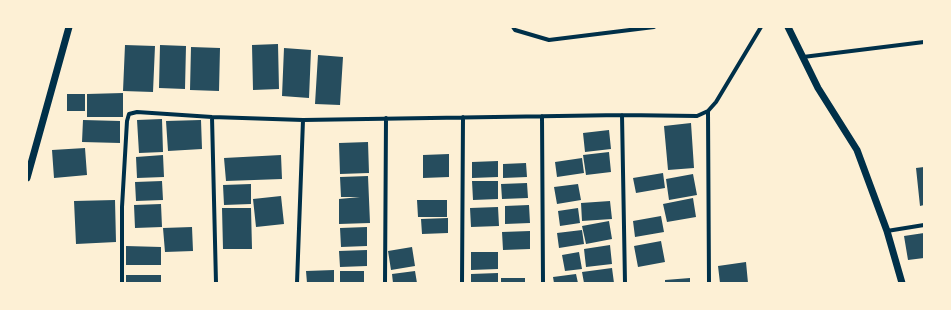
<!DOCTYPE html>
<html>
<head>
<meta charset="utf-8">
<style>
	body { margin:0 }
	#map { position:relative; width:951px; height:310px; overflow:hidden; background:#fdf0d5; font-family:Montserrat,sans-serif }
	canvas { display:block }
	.frame { position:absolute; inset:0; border:28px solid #fdf0d5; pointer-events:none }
</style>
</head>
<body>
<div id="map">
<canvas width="951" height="310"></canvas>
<div class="frame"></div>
</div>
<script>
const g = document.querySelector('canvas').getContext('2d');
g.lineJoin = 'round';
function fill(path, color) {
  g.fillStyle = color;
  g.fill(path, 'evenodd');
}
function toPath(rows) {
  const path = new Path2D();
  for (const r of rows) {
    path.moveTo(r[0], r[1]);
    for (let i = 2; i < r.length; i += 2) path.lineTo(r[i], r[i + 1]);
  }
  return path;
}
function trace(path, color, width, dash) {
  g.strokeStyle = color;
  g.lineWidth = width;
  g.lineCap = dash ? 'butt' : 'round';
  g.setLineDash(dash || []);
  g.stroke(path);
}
fill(toPath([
	[278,44,279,89,253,90,252,45],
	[125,45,155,46,153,92,123,91],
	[160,45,186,46,185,89,159,88],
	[191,47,220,48,219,91,190,90],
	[284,48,311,50,309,98,282,96],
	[318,55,343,57,340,105,315,104],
	[123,93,123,117,87,117,87,94],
	[67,94,85,94,85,111,67,111],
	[162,119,163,152,139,153,137,120],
	[83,120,120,121,120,143,82,142],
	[201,120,202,149,168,151,166,121],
	[691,123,694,168,668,170,664,126],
	[609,130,611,149,585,152,583,133],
	[368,142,369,173,340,174,339,143],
	[85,148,87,175,54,178,52,150],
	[609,152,611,172,586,175,583,155],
	[449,154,449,177,423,178,423,155],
	[163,155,164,177,137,178,136,157],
	[281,155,282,179,226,181,224,158],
	[582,158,584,173,557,177,555,162],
	[498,161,498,177,472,178,472,162],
	[526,163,527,177,503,178,503,164],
	[924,167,924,205,920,206,916,168],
	[663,173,665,188,636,193,633,178],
	[693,174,697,195,669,200,666,179],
	[368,176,370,223,339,224,339,199,360,197,341,197,340,177],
	[162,181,163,200,136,201,135,182],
	[472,181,498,181,498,199,473,200],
	[527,183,528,198,502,199,501,184],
	[251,184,251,204,224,205,223,185],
	[578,184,581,200,557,204,554,187],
	[281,196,284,224,256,227,253,199],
	[693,198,696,217,667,222,663,204],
	[115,200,116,242,76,244,74,201],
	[417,200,447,200,447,217,418,217],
	[610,201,612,219,582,221,581,203],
	[161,204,162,227,135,228,134,205],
	[529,205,530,223,505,224,505,206],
	[498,207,499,226,471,227,470,208],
	[222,208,251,208,252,249,223,249],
	[578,208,580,223,560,226,558,211],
	[661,216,664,232,635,237,633,221],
	[448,218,448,233,422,234,421,219],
	[609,221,612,239,586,244,582,226],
	[192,227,193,251,165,252,163,228],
	[367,227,367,246,341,247,340,228],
	[582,230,584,244,559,248,557,233],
	[530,231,530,249,503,250,502,232],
	[924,233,924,258,908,260,904,236],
	[661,241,665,262,638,267,634,246],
	[610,245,612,264,586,267,584,249],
	[126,246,161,247,161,265,126,265],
	[412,247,415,266,391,270,388,251],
	[367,250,367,266,340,267,339,251],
	[471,252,498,252,498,269,471,270],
	[579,252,582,269,565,271,562,255],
	[746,262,748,283,720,283,718,266],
	[612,268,614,283,584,283,582,272],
	[334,270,334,283,307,283,306,271],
	[340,271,364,271,364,283,340,283],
	[415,271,417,283,393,283,392,274],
	[498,273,498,283,471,283,471,274],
	[576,274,578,283,554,283,553,277],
	[126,275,161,275,161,283,126,283],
	[501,278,525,278,525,283,501,283],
	[690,278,690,283,665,283,665,280]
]), '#264d5e');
trace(toPath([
	[513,27,515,30,549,40,654,27],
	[803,57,924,42],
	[708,111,709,283],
	[622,115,625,283],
	[542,116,543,283],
	[212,117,216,283],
	[887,231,924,225],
	[122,283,122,207,127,121,129,114,137,112,212,117,303,120,622,115,697,116,708,111,716,102,761,27],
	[297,283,303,120],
	[385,283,386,118],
	[462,283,463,117]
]), '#003049', 4);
trace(toPath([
	[788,27,818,88,857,150,887,231,902,283],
	[27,178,69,27]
]), '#003049', 7);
</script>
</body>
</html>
